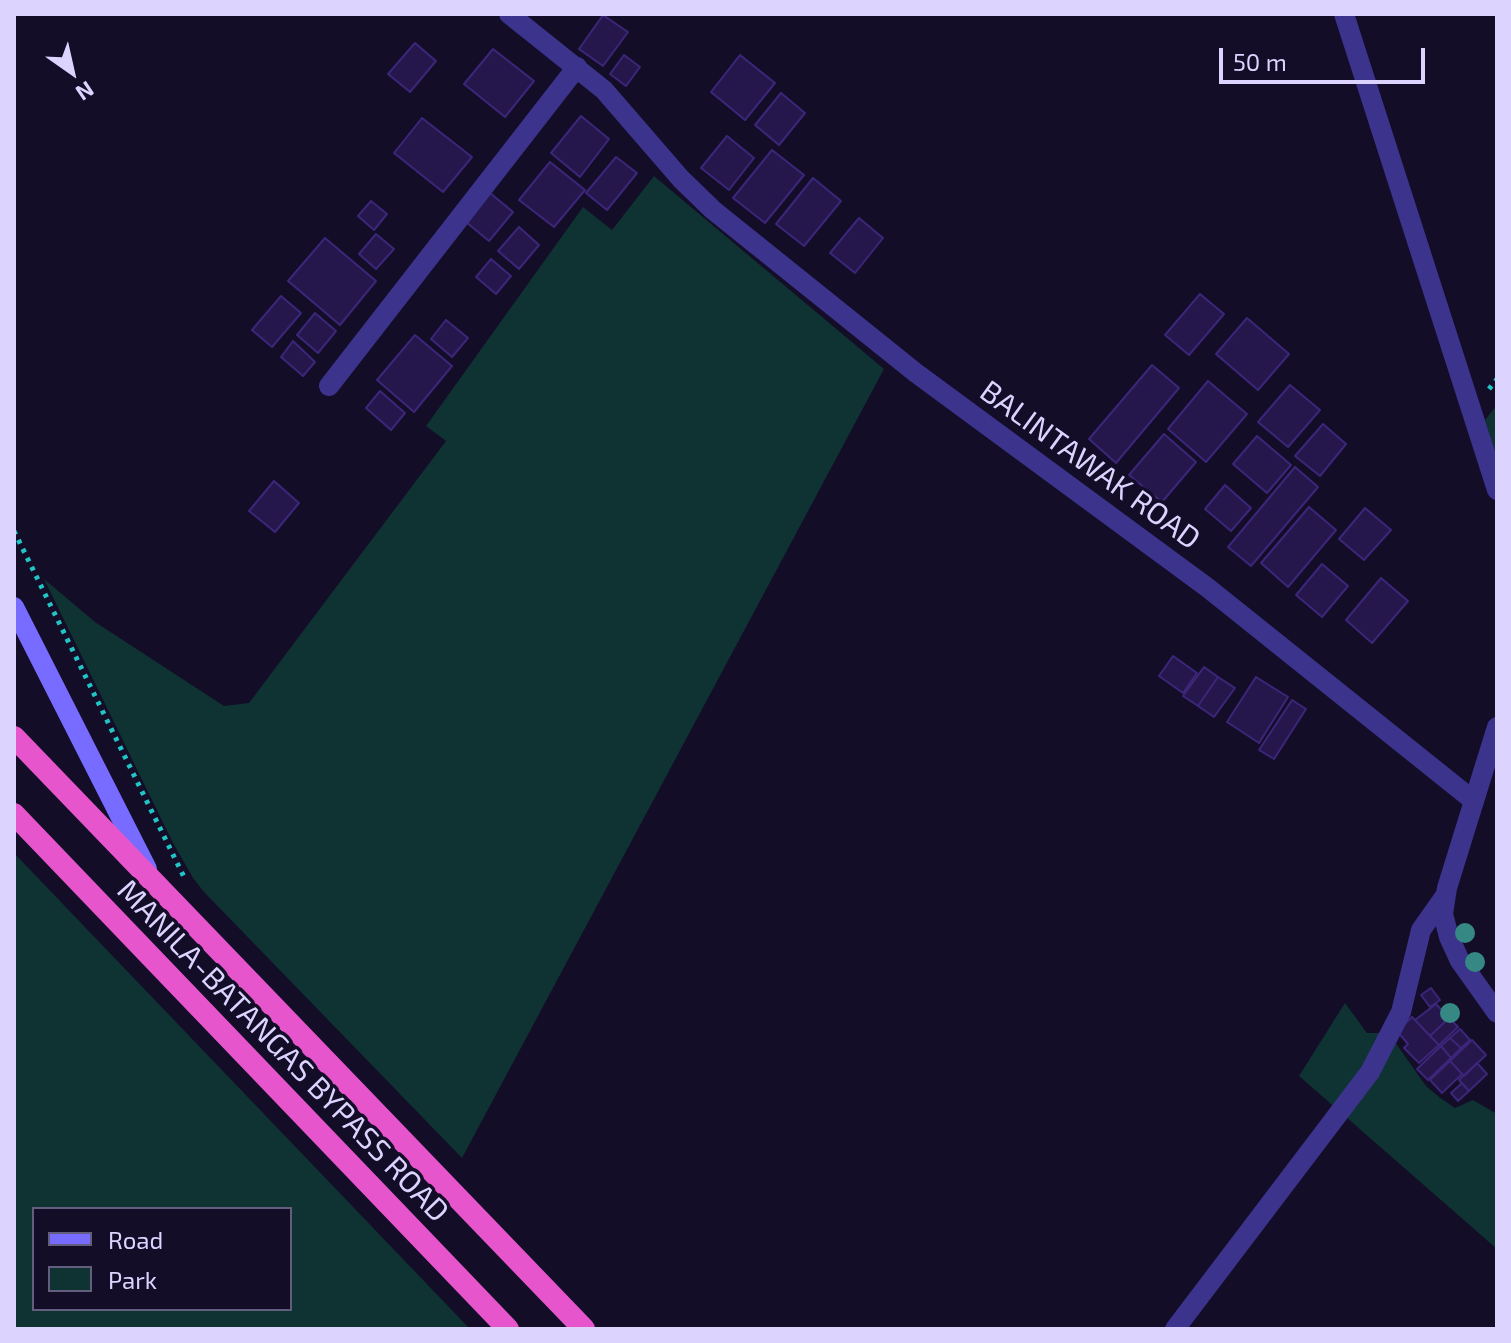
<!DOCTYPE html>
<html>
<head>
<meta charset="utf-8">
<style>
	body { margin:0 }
	#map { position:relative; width:1511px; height:1343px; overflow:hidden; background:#130d28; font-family:"Exo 2",sans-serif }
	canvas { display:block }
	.frame { position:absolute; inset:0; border:16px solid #dcd4ff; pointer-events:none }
	.legend { position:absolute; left:32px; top:1207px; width:260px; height:104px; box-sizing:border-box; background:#130d28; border:2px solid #635d7e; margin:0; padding:10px 14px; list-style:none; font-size:24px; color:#dcd4ff }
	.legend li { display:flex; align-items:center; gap:16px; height:40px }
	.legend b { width:40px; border:2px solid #635d7e }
	.north { position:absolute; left:32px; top:32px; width:80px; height:80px; -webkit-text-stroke:6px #130d28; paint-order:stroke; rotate:146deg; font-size:22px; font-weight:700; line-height:32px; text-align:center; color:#dcd4ff }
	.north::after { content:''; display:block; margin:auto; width:28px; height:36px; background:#dcd4ff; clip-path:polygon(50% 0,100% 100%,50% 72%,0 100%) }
	.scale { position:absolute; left:1219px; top:48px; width:206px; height:36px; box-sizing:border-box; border:4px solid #dcd4ff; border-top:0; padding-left:10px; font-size:24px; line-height:28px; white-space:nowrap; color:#dcd4ff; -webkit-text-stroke:6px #130d28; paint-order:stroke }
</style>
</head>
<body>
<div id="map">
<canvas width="1511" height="1343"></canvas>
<div class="frame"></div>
<ul class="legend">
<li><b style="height:10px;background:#786bff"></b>Road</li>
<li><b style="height:22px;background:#0f3233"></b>Park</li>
</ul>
<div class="north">N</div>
<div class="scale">50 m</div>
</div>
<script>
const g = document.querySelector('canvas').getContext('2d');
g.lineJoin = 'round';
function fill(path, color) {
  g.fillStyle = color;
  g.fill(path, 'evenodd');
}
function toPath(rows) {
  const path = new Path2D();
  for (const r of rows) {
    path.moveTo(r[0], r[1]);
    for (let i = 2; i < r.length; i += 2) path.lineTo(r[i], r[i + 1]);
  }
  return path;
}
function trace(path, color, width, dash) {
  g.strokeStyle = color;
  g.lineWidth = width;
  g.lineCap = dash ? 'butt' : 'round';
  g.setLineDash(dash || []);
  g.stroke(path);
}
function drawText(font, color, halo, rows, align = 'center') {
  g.font = font + ' "Exo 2",sans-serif';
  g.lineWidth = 7;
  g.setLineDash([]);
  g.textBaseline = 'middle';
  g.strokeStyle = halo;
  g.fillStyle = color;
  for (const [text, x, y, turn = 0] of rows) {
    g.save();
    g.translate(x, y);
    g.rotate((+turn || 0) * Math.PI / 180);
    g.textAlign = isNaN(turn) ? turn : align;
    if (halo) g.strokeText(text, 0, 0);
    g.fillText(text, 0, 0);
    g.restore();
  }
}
fill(toPath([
	[654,176,884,369,462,1158,204,892,193,878,173,843,44,579,95,622,224,706,249,703,446,441,426,426,583,207,612,230],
	[1497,405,1497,459,1485,420],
	[14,853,470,1329,14,1329],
	[34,1209,290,1209,290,1309,34,1309],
	[1345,1003,1367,1033,1382,1033,1390,1035,1426,1086,1439,1097,1455,1108,1473,1100,1497,1114,1497,1249,1299,1076]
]), '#0f3233');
const building = toPath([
	[603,15,628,32,603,66,579,49,603,15],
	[415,43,436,61,410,92,388,74,415,43],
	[493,49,534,81,505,117,464,84,493,49],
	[624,55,640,67,626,86,610,74,624,55],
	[740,55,775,83,745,120,711,92,740,55],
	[781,93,805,113,779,145,755,125,781,93],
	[581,116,609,139,580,177,551,153,581,116],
	[422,118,472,157,443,192,394,153,422,118],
	[727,136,754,158,729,190,701,168,727,136],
	[772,150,804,175,765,223,733,198,772,150],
	[616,157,637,173,607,210,586,193,616,157],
	[550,162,585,190,554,227,519,200,550,162],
	[813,178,841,201,804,246,776,224,813,178],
	[490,193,513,212,489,241,466,222,490,193],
	[371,201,387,214,374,230,358,216,371,201],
	[859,218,883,238,855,273,830,253,859,218],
	[519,227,539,245,519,269,498,251,519,227],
	[376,234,394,249,376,269,359,254,376,234],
	[325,238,376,281,340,325,288,281,325,238],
	[491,259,511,276,496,294,476,277,491,259],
	[1200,294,1224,314,1189,355,1165,335,1200,294],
	[281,296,301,313,272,347,252,330,281,296],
	[315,313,336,331,318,353,297,335,315,313],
	[1247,318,1289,354,1258,390,1216,354,1247,318],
	[446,320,468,338,452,357,431,339,446,320],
	[415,335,452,366,414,412,377,380,415,335],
	[293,341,315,362,303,376,281,357,293,341],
	[1152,365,1179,388,1116,463,1089,439,1152,365],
	[1208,381,1247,414,1206,462,1168,429,1208,381],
	[1290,385,1320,410,1288,447,1258,422,1290,385],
	[380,391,405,413,391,430,366,408,380,391],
	[1323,424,1346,444,1320,476,1295,456,1323,424],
	[1164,434,1196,462,1162,502,1129,475,1164,434],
	[1257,436,1291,465,1267,493,1233,464,1257,436],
	[1295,467,1318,487,1251,566,1228,547,1295,467],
	[274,481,299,503,275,532,249,511,274,481],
	[1225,485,1251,508,1231,531,1205,509,1225,485],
	[1309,507,1336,530,1288,587,1261,563,1309,507],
	[1365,508,1391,530,1364,560,1339,539,1365,508],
	[1322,564,1348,586,1322,617,1296,595,1322,564],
	[1381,578,1408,601,1372,643,1346,620,1381,578],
	[1173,656,1197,673,1183,693,1159,676,1173,656],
	[1204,667,1218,677,1198,706,1183,696,1204,667],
	[1218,677,1235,688,1214,717,1198,706,1218,677],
	[1256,677,1288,697,1259,743,1227,722,1256,677],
	[1292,700,1306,709,1274,759,1259,750,1292,700],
	[1431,988,1440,1000,1430,1007,1421,995,1431,988],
	[1436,1004,1449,1018,1430,1036,1415,1020,1436,1004],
	[1412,1017,1439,1045,1419,1063,1404,1048,1408,1044,1397,1031,1412,1017],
	[1449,1018,1458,1027,1439,1045,1430,1036,1449,1018],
	[1460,1029,1470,1040,1461,1048,1450,1038,1460,1029],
	[1450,1038,1461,1048,1451,1058,1441,1046,1450,1038],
	[1472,1040,1486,1055,1464,1076,1450,1061,1472,1040],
	[1441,1046,1451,1058,1428,1080,1417,1069,1441,1046],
	[1450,1061,1462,1074,1442,1093,1430,1080,1450,1061],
	[1477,1063,1487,1074,1469,1091,1459,1080,1477,1063],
	[1462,1083,1469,1091,1458,1101,1451,1093,1462,1083]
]);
fill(building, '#25174b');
trace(building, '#3c267a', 2);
trace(toPath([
	[1489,389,1497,379],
	[14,531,184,877]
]), '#22c5c5', 5, [4, 6]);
trace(toPath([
	[1344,14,1497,490],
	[329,386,577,67],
	[1474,801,1497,727],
	[1175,1329,1370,1072,1401,1012,1421,930,1445,896]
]), '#3c338c', 20);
trace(toPath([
	[509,14,604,90,681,179,713,210,916,373,1208,588,1474,801,1447,888,1443,914,1449,937,1460,961,1497,1013]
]), '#3c338c', 20);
trace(toPath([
	[14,607,147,869]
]), '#786bff', 20);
trace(toPath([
	[14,737,584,1329],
	[14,814,508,1329]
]), '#e655cc', 22);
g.fillStyle = '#368884';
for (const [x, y] of [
	[1465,933],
	[1475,962],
	[1450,1013]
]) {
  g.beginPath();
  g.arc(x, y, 10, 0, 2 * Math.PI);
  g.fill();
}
drawText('30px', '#dcd4ff', '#130d28', [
	["BALINTAWAK ROAD",1090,465,36],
	["MANILA-BATANGAS BYPASS ROAD",283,1051,46]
]);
</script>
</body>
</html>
